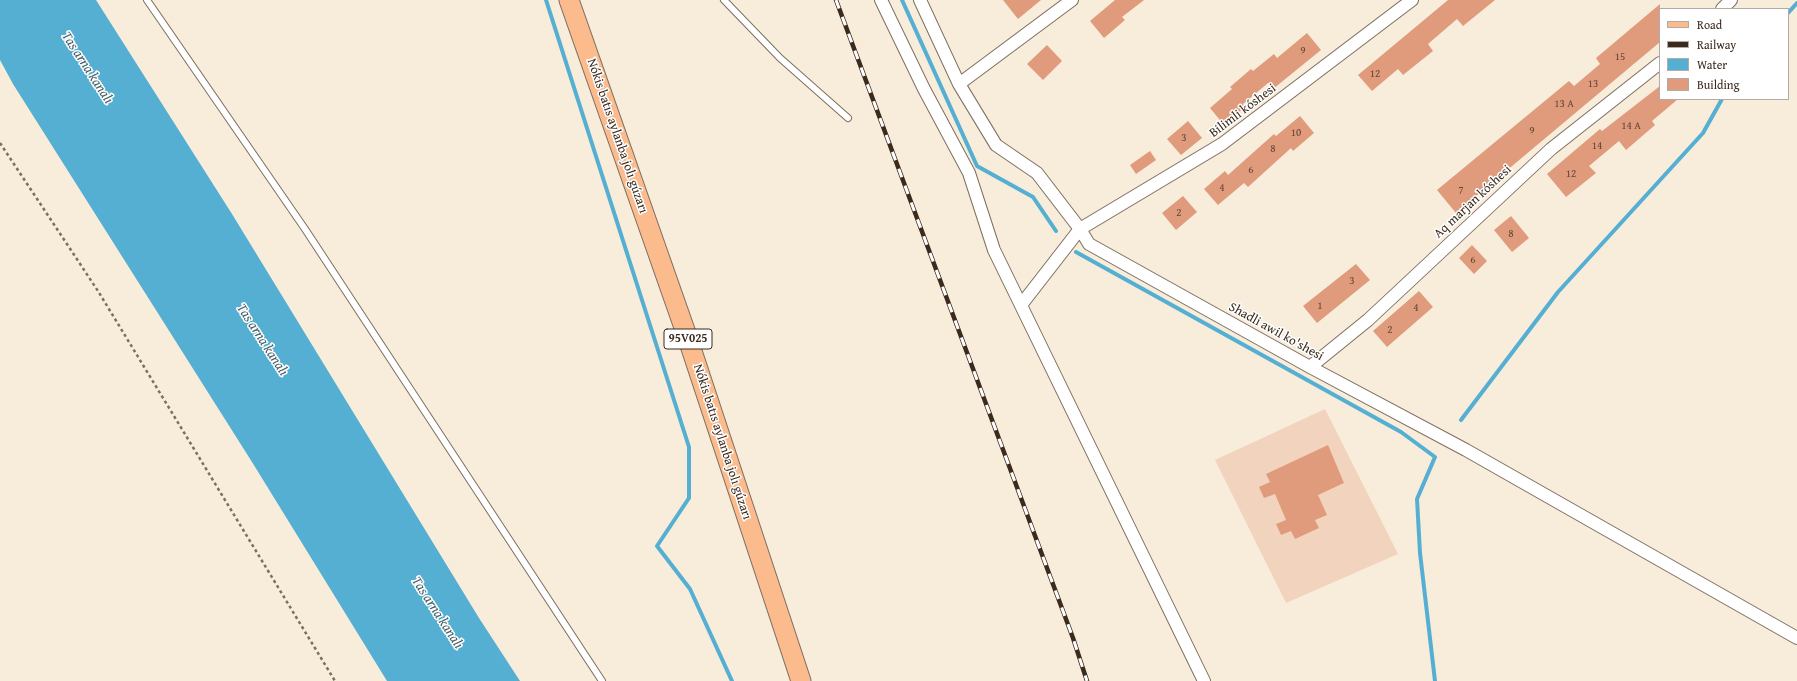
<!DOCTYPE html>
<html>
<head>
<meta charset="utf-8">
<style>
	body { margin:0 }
	#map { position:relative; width:1797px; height:681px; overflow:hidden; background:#f8ecda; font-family:"Gentium Book Plus",serif }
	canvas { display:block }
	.legend { position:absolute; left:1659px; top:8px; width:130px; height:92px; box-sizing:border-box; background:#fff; border:1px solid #b1aaa5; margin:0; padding:5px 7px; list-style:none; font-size:12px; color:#3b2a1e }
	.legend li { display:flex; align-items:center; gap:8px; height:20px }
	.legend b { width:20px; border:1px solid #b1aaa5 }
</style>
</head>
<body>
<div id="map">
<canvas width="1797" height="681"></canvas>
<ul class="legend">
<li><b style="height:5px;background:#fbbb8c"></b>Road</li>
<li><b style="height:5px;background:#3b2a1e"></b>Railway</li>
<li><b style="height:11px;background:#55afd2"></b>Water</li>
<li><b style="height:11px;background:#df9b7c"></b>Building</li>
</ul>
</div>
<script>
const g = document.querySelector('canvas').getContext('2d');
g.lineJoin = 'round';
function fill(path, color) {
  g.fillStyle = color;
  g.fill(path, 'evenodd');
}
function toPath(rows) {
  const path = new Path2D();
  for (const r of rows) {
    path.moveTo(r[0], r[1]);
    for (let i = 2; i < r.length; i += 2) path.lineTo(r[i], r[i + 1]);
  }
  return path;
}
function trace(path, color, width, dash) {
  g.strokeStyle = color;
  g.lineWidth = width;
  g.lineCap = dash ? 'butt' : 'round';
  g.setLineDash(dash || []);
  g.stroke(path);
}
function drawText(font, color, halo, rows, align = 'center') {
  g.font = font + ' "Gentium Book Plus",serif';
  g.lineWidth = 3;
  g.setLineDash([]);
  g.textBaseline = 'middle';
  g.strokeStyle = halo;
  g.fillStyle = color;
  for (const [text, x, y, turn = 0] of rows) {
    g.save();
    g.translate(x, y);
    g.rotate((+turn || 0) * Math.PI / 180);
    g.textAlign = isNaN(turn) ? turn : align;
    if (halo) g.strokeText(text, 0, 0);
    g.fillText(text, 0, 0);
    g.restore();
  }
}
fill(toPath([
	[1325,409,1398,554,1286,603,1215,460]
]), '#f2d4be');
fill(toPath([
	[0,0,96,0,232,214,479,618,520,681,387,681,252,462,13,84,0,60]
]), '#55afd2');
trace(toPath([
	[546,0,689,447,689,498,657,546,690,589,732,681],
	[902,0,977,166,1033,197,1056,231],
	[1788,13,1797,3],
	[1076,252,1401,432,1435,457,1417,499,1420,553,1435,681],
	[1461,420,1558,292,1703,133,1722,99]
]), '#55afd2', 4);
fill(toPath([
	[1003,0,1041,0,1018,19],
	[1115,0,1144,0,1122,17,1125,20,1104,38,1090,21],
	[1448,0,1495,0,1463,26,1457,19,1428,44,1433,51,1403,75,1398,69,1372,91,1358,75],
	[1660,4,1660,42,1456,213,1437,190,1569,81,1574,86,1600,64,1596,58],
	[1307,33,1321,50,1273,89,1268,83,1243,104,1245,107,1224,125,1210,108,1232,89,1230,87,1251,69,1253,71,1274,54,1277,58],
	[1047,45,1062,61,1043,80,1027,64],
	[1660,86,1660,99,1678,99,1652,121,1655,125,1626,150,1619,141,1589,166,1596,173,1566,197,1547,174,1600,129,1602,131],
	[1300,116,1314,133,1293,151,1291,148,1248,187,1244,183,1218,205,1204,189,1225,171,1228,175,1274,134,1276,136],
	[1188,121,1202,138,1181,155,1167,139],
	[1150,151,1156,160,1136,174,1130,165],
	[1183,196,1197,212,1176,230,1162,213],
	[1511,216,1529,238,1512,252,1494,230],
	[1472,245,1487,261,1474,274,1459,258],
	[1356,264,1370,280,1317,323,1303,306],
	[1419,291,1433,307,1387,347,1373,331],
	[1328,445,1344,483,1318,495,1327,515,1315,520,1319,528,1295,539,1291,531,1281,535,1276,524,1286,520,1275,494,1264,498,1259,487,1270,482,1266,474]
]), '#df9b7c');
const service = toPath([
	[147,0,305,229,602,681],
	[724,0,780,58,848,118]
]);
const minor = toPath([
	[881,0,924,89,969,173,994,250,1204,681],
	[920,0,959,84,996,145,1037,173,1080,229,1089,244,1310,367,1466,450,1797,638],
	[1722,9,1731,0],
	[959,84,1072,0],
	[1021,305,1080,229,1222,144,1412,0],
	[1310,367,1368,320,1551,149,1660,63]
]);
const primary = toPath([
	[569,0,687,336,801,681]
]);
trace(service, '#7d6e60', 8);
trace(minor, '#7d6e60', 14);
trace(primary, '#7d6e60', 21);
trace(toPath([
	[0,143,98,291,335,681]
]), '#7d6e60', 2.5, [3, 3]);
trace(service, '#fff', 6);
trace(minor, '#fff', 12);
trace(primary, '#fbbb8c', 19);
const rail = toPath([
	[836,0,1073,638,1087,681]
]);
trace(rail, '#3b2a1e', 4.5);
trace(rail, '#fff', 3, [9]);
drawText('11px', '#644636', null, [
	["9",1303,51],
	["15",1620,57],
	["12",1375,74],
	["13",1593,84],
	["13 А",1564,104],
	["14 А",1631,126],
	["9",1532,131],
	["10",1296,133],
	["3",1184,138],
	["14",1597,146],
	["8",1273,149],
	["6",1251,170],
	["12",1571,174],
	["4",1222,188],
	["7",1461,190],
	["2",1179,213],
	["8",1511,234],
	["6",1473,260],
	["3",1352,281],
	["1",1320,306],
	["4",1416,308],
	["2",1390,330]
]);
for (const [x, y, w] of [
	[688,339,48]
]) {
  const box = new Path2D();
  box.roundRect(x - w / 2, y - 10, w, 20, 3);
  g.fillStyle = '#fff';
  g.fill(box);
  trace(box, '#3b2a1e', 1);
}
drawText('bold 12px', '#3b2a1e', null, [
	["95V025",688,339]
]);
drawText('13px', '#3b2a1e', '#fff', [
	["Bilimli kóshesi",1243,111,-37],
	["Nókis batıs aylanba jolı gúzarı",617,136,71],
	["Aq marjan kóshesi",1473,202,-43],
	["Shadli awil ko'shesi",1276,332,29],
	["Nókis batıs aylanba jolı gúzarı",722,442,72]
]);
drawText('italic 14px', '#455f66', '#fff', [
	["Tas arna kanalı",87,68,57],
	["Tas arna kanalı",262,340,57],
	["Tas arna kanalı",437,613,57]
]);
</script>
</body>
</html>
